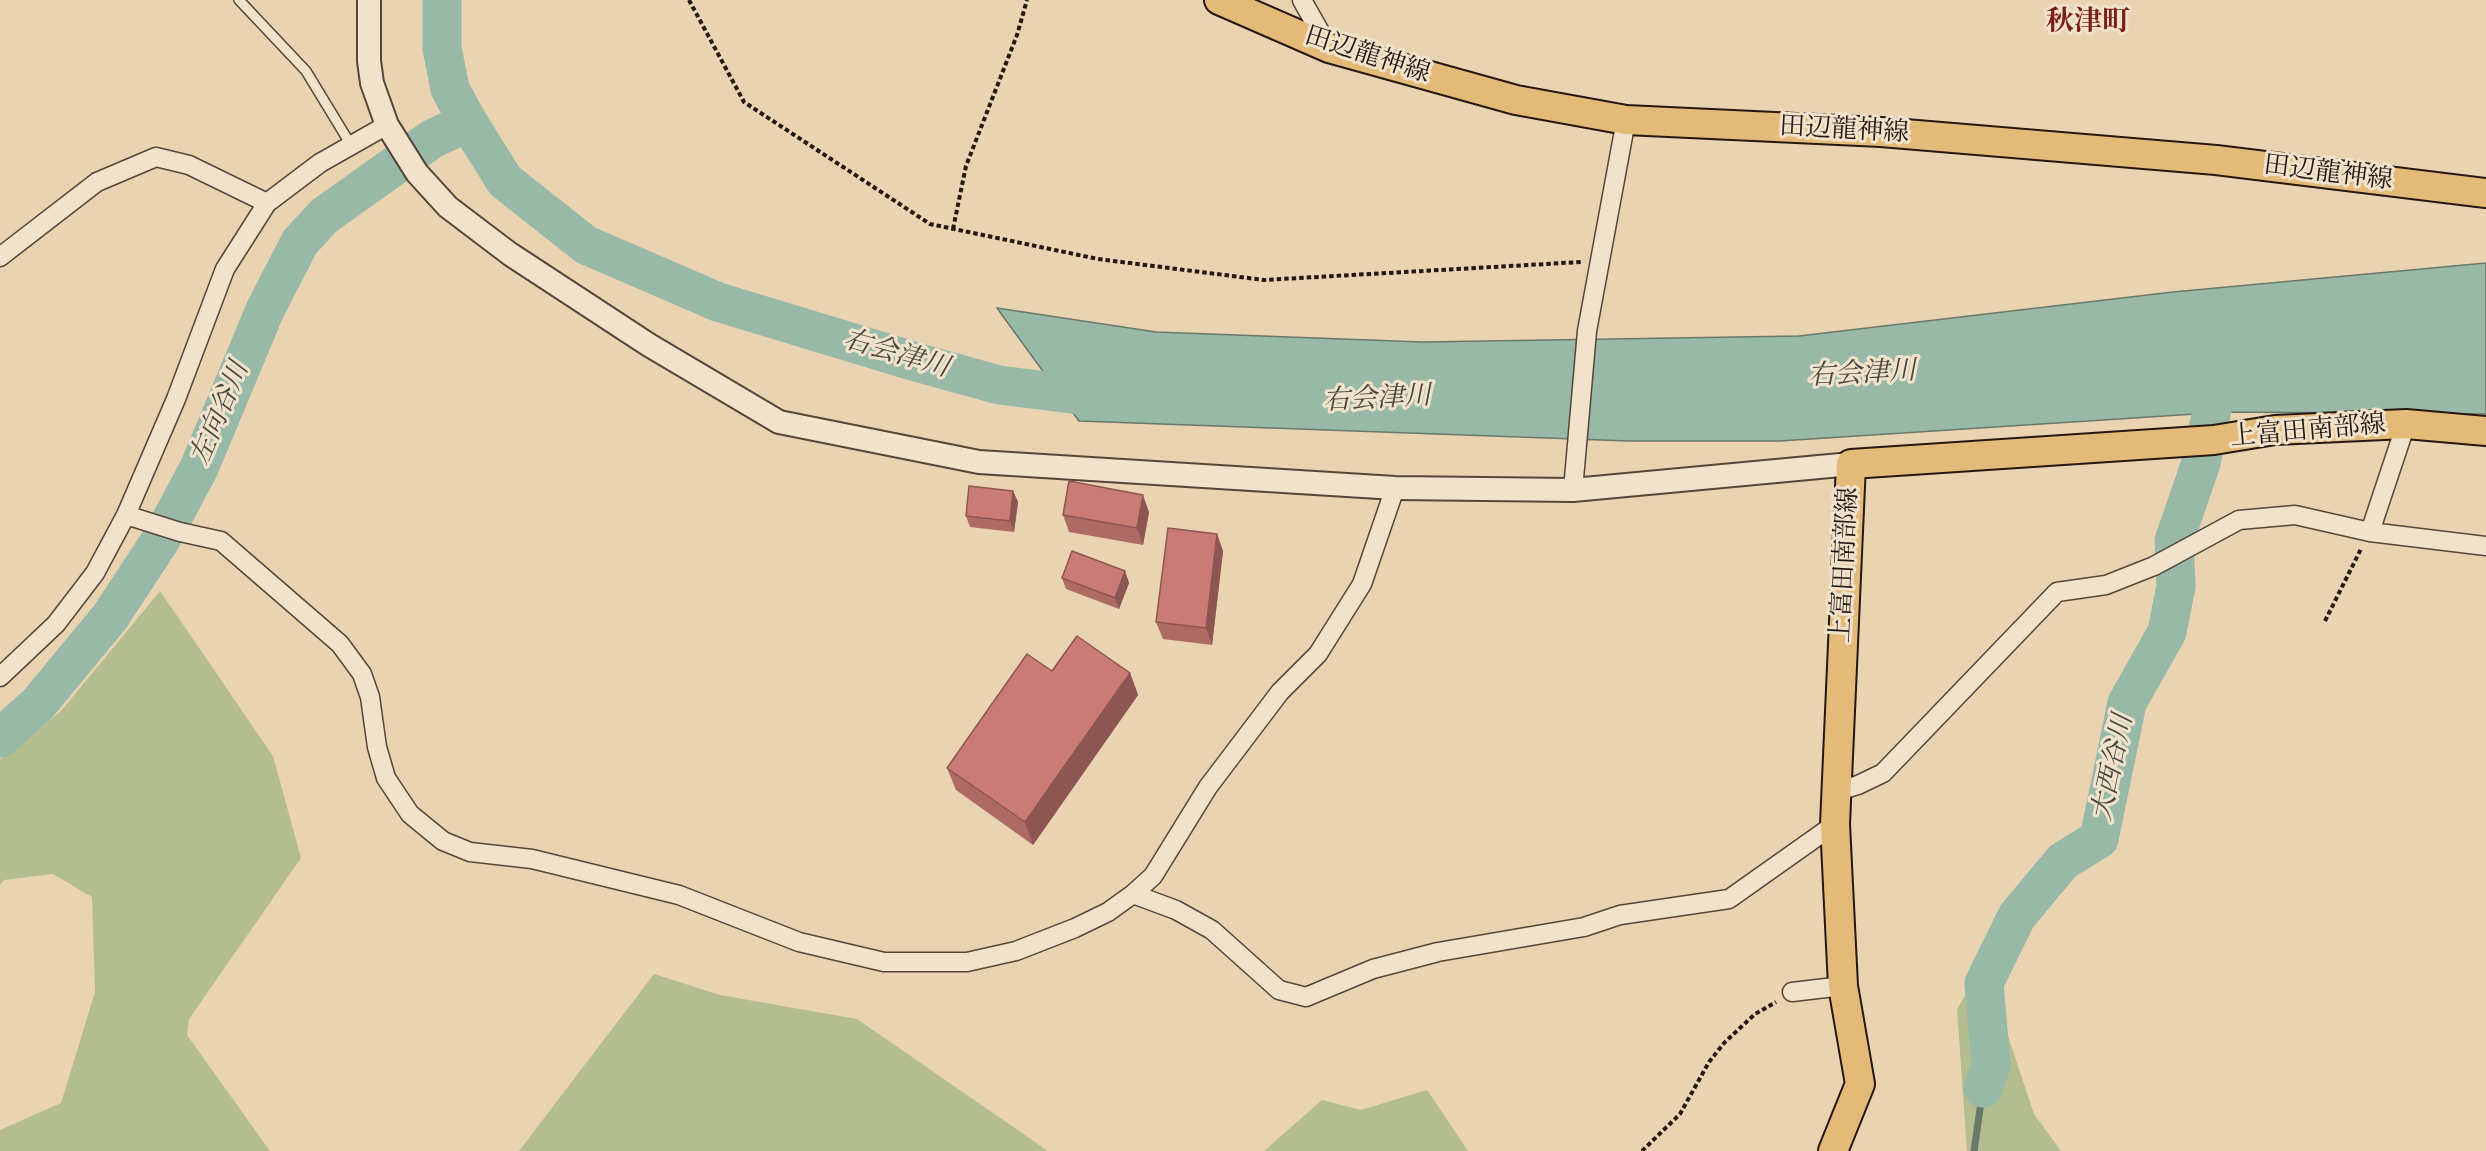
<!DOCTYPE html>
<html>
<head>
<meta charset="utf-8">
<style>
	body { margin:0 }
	canvas { display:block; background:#e9d3b1 }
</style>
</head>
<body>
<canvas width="2486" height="1151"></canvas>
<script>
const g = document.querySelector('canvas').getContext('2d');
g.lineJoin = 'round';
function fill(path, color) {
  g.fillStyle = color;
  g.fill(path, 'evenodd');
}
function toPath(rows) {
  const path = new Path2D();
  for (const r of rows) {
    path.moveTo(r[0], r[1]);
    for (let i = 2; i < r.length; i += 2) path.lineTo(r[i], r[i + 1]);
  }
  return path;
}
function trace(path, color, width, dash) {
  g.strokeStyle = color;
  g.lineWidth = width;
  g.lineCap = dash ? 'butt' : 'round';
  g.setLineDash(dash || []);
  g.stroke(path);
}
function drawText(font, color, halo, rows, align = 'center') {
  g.font = font + ' Cardo,"Noto Serif JP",serif';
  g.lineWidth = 6;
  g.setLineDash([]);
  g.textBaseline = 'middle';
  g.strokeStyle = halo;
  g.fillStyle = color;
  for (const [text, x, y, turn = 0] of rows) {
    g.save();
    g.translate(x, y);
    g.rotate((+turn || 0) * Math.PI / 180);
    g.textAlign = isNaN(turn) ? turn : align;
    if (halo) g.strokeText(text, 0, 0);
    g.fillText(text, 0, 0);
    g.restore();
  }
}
fill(toPath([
	[160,591,273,756,301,858,189,1019,187,1035,270,1151,0,1151,0,1130,61,1103,95,992,92,897,53,874,4,880,0,885,0,759,61,711],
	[1984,964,2034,1114,2061,1151,1967,1151,1957,1009],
	[654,974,720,995,857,1019,1048,1151,519,1151],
	[1427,1090,1468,1151,1264,1151,1322,1100,1361,1110]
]), '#b3bd8f');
const water = toPath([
	[2486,263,2486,414,2226,412,1780,441,1629,441,1079,421,997,308,1156,332,1422,342,1799,336,2173,292,2486,263]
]);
fill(water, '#98b9a7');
trace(water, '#6a786b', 1.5);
trace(toPath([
	[1974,1151,1983,1088]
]), '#6a786b', 7);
trace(toPath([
	[442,0,442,48,450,89,468,122,505,181,586,245,718,302,916,362,999,385,1111,399],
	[0,738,38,704,110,617,160,541,199,468,265,310,300,242,324,216,432,139,468,122],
	[1983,1088,1991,1065,1984,983,2017,916,2063,861,2099,839,2127,703,2167,632,2176,586,2174,541,2201,463,2222,362]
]), '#98b9a7', 39);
const service = toPath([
	[239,0,306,71,351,145]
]);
const minor = toPath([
	[1302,0,1329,48],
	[0,257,97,182,156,157,189,165,267,203],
	[1573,490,1587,331,1626,120],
	[126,515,180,532,221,541,340,644,362,674,370,697,377,747,386,778,410,814,443,841,470,852,532,859,679,895,799,942,884,962,967,962,1016,951,1075,928,1108,912,1133,894,1153,876,1208,787,1280,692,1318,654,1362,584,1395,488],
	[2370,532,2406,424],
	[0,677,56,624,95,573,126,515,176,399,225,269,267,203,320,163,387,125],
	[1835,792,1858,785,1883,773,2057,592,2106,585,2154,566,2239,520,2295,515,2370,532,2486,546],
	[1133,894,1176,910,1212,930,1279,990,1306,997,1373,969,1438,952,1584,927,1620,915,1729,899,1835,824],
	[1792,992,1843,986]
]);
const tertiary = toPath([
	[369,0,369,61,372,83,387,125,417,173,448,207,510,254,649,345,779,422,979,462,1395,488,1573,490,1851,464]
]);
const primary = toPath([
	[1219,0,1329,48,1516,100,1626,120,1881,132,2216,160,2486,193],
	[1833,1151,1860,1084,1843,986,1835,824,1851,464,2214,440,2275,430,2406,424,2486,431]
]);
trace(service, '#564639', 12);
trace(minor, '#564639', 21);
trace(tertiary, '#564639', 26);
trace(primary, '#251711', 32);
trace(toPath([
	[689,0,744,102,930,224,1098,259,1264,280,1581,262],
	[953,229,966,166,1017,35,1027,0],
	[2325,621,2361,549],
	[1642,1151,1680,1114,1709,1062,1725,1042,1755,1014,1776,1002]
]), '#251711', 4, [4.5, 3]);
trace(service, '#f1e2cc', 9);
trace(minor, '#f1e2cc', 18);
trace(tertiary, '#f1e2cc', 22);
trace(primary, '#e4ba78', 28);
fill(toPath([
	[1013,491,1018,502,1014,532,970,527,966,516],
	[1149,512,1143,545,1069,532,1063,515],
	[1217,534,1223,551,1212,645,1163,639,1156,622],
	[1125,571,1129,583,1119,609,1066,589,1062,578],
	[1052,671,1130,673,1138,695,1033,845,956,790,947,768]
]), '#ae6a65');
fill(toPath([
	[1013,491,1018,502,1014,532,1010,521],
	[1143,495,1149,512,1143,545,1137,528],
	[1217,534,1223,551,1212,645,1206,628],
	[1125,571,1129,583,1119,609,1115,598],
	[1130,673,1138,695,1033,845,1025,822]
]), '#8d5652');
const building = toPath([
	[1069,481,1143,495,1137,528,1063,515,1069,481],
	[969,486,1013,491,1010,521,966,516,969,486],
	[1168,528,1217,534,1206,628,1156,622,1168,528],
	[1072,551,1125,571,1115,598,1062,578,1072,551],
	[1077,636,1130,673,1025,822,947,768,1027,654,1052,671,1077,636]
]);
fill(building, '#ca7b75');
trace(building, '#8d5652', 1.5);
drawText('26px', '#251711', '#f1e2cc', [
	["田辺龍神線",1367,56,18],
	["田辺龍神線",1844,131,3],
	["田辺龍神線",2328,174,7],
	["上富田南部線",2308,432,-5],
	["上富田南部線",1846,565,-87]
]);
drawText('italic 27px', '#48483e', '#f1e2cc', [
	["右会津川",896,355,16],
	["右会津川",1862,375,-3],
	["右会津川",1377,400,-3],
	["左向谷川",221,414,-67],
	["大西谷川",2114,768,-78]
]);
drawText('bold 28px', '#7a1f14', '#f1e2cc', [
	["秋津町",2088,24]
]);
</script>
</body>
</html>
